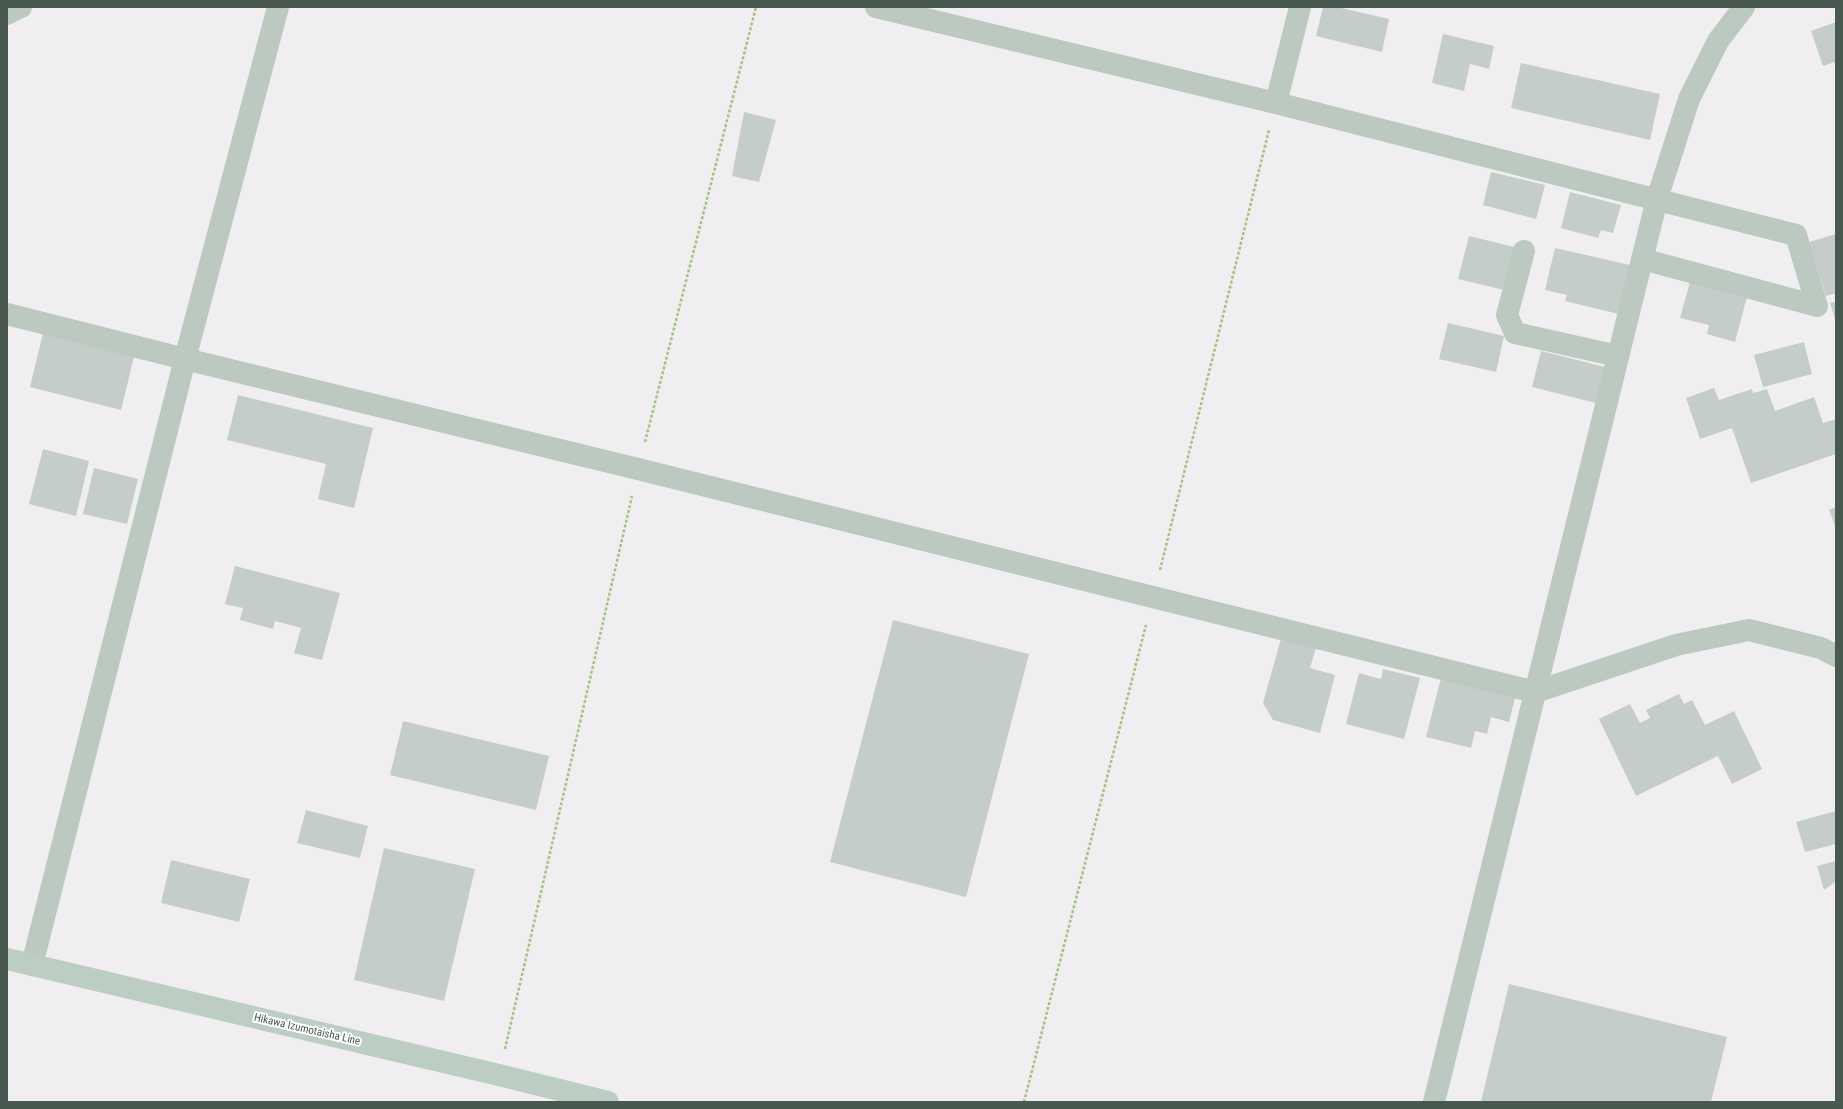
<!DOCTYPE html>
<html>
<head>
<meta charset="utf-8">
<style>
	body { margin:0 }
	#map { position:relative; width:1843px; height:1109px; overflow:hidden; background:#f0eef0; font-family:"Roboto Condensed",sans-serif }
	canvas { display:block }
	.frame { position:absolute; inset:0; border:8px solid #48594f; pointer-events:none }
</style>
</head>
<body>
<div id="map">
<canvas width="1843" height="1109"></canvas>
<div class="frame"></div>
</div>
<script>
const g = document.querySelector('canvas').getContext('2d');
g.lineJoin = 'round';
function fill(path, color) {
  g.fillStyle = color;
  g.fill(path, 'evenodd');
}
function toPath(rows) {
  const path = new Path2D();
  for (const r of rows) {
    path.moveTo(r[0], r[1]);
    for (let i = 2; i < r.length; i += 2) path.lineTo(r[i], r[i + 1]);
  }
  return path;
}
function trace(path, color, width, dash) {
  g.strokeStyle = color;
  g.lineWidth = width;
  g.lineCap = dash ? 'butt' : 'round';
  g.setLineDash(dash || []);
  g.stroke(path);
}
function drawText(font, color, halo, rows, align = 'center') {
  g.font = font + ' "Roboto Condensed",sans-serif';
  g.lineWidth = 4;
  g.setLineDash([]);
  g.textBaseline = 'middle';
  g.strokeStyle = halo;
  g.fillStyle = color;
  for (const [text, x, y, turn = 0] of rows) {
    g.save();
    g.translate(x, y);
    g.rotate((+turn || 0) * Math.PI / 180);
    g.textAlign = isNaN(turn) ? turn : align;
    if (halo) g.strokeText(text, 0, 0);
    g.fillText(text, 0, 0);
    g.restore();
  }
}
fill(toPath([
	[1323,7,1337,7,1389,19,1382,52,1316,36],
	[1836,22,1836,66,1835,62,1823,66,1811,31],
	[1443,34,1494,46,1489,69,1470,64,1464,91,1432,83],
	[1521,63,1660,94,1650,140,1511,108],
	[744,112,776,120,759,182,732,176],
	[1491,172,1545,185,1536,219,1483,205],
	[1570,192,1621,205,1613,233,1601,230,1598,238,1561,228],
	[1836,234,1836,293,1826,296,1809,242],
	[1469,236,1514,247,1504,290,1458,279],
	[1555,248,1630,265,1619,314,1565,301,1567,295,1545,290],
	[1690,282,1747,297,1735,342,1707,334,1709,325,1680,318],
	[1836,302,1836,322,1830,303],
	[1448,323,1504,336,1496,372,1439,359],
	[43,333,134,357,121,410,30,387],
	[1804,342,1812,374,1763,387,1754,355],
	[1541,351,1605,367,1596,403,1532,387],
	[1714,388,1719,400,1752,389,1753,393,1767,389,1775,411,1814,397,1823,423,1836,419,1836,454,1751,483,1732,428,1700,439,1686,398],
	[238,395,373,428,354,508,318,499,326,464,227,440],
	[43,449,89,461,76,516,29,504],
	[94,468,138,479,127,524,83,514],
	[1836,507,1836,528,1829,510],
	[235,566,340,593,322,660,294,653,301,628,275,621,273,629,240,620,243,608,225,604],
	[893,620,1029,654,966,897,830,862],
	[1282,635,1317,644,1310,668,1335,675,1320,733,1273,720,1263,703],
	[1383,669,1420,678,1404,739,1346,724,1359,673,1381,679],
	[1441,678,1515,698,1509,722,1491,717,1487,734,1475,731,1471,748,1426,737],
	[1679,694,1684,704,1692,700,1705,725,1734,711,1762,769,1732,784,1718,756,1636,796,1599,719,1630,704,1640,723,1650,718,1646,710],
	[403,721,549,756,536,810,390,775],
	[306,810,368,826,360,858,297,843],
	[1836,811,1836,844,1805,852,1796,822],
	[384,848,475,869,444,1001,354,980],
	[171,860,250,879,239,922,161,903],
	[1836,861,1836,886,1835,882,1824,890,1817,866],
	[1509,984,1727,1037,1711,1102,1481,1102]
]), '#c5cdca');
trace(toPath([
	[645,442,756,7],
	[1160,570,1269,130],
	[505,1049,632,496],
	[1024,1102,1146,625]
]), '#a5c37d', 2.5, [3, 2]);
trace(toPath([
	[876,7,1276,103,1796,235,1817,306,1642,259],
	[7,14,21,7],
	[1276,103,1300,7],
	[1524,251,1507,315,1515,333,1618,356],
	[7,314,185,359,638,469,1535,692,1676,645,1749,630,1821,648,1836,656],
	[32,965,185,359,278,7]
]), '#bbc9c0', 22);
trace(toPath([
	[1434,1102,1657,199,1689,99,1718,41,1744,7]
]), '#bbc9c0', 22);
trace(toPath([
	[7,959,499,1075,608,1102]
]), '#bccec4', 22);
drawText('11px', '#48594f', '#fff', [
	["Hikawa Izumotaisha Line",307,1030,13]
]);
</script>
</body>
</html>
